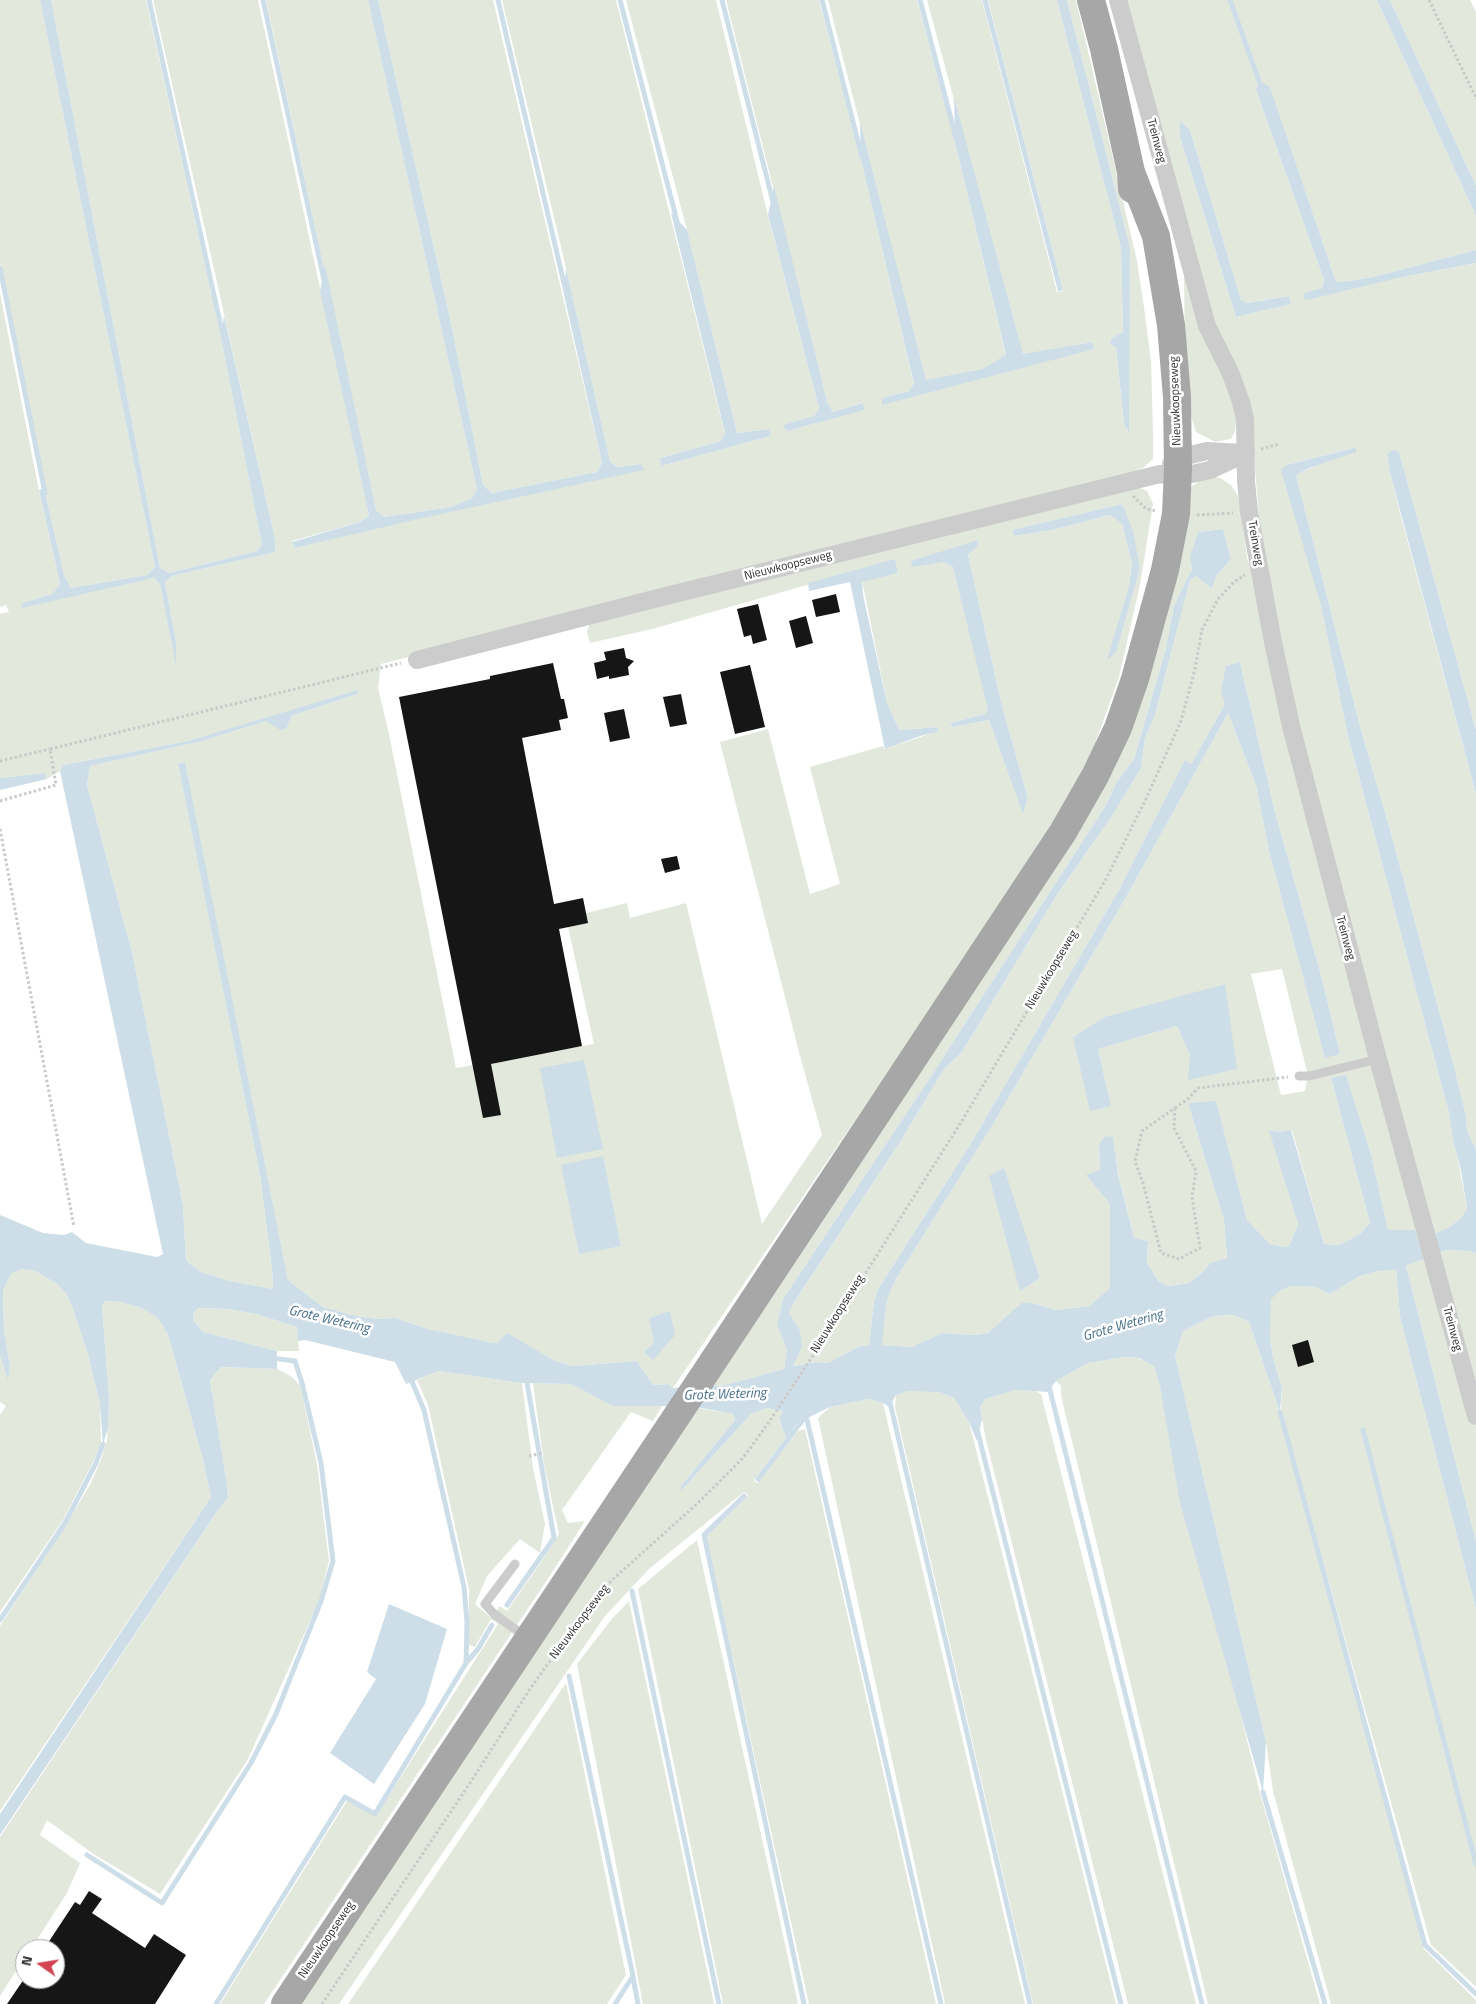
<!DOCTYPE html>
<html>
<head>
<meta charset="utf-8">
<style>
	body { margin:0 }
	#map { position:relative; width:1476px; height:2004px; overflow:hidden; background:#fff; font-family:"Titillium Web",sans-serif }
	canvas { display:block }
	.north { position:absolute; left:15px; top:1939px; width:50px; height:50px; box-sizing:border-box; background:#fff; border:1px solid #acacac; border-radius:50%; rotate:283deg; font-size:14px; font-weight:700; line-height:20px; text-align:center; color:#2f2f2f }
	.north::after { content:''; display:block; margin:auto; width:18px; height:22px; background:#d34552; clip-path:polygon(50% 0,100% 100%,50% 72%,0 100%) }
</style>
</head>
<body>
<div id="map">
<canvas width="1476" height="2004"></canvas>
<div class="north">N</div>
</div>
<script>
const g = document.querySelector('canvas').getContext('2d');
g.lineJoin = 'round';
function fill(path, color) {
  g.fillStyle = color;
  g.fill(path, 'evenodd');
}
function toPath(rows) {
  const path = new Path2D();
  for (const r of rows) {
    path.moveTo(r[0], r[1]);
    for (let i = 2; i < r.length; i += 2) path.lineTo(r[i], r[i + 1]);
  }
  return path;
}
function trace(path, color, width, dash) {
  g.strokeStyle = color;
  g.lineWidth = width;
  g.lineCap = dash ? 'butt' : 'round';
  g.setLineDash(dash || []);
  g.stroke(path);
}
function drawText(font, color, halo, rows, align = 'center') {
  g.font = font + ' "Titillium Web",sans-serif';
  g.lineWidth = 5;
  g.setLineDash([]);
  g.textBaseline = 'middle';
  g.strokeStyle = halo;
  g.fillStyle = color;
  for (const [text, x, y, turn = 0] of rows) {
    g.save();
    g.translate(x, y);
    g.rotate((+turn || 0) * Math.PI / 180);
    g.textAlign = isNaN(turn) ? turn : align;
    if (halo) g.strokeText(text, 0, 0);
    g.fillText(text, 0, 0);
    g.restore();
  }
}
fill(toPath([
	[0,0,40,0,155,567,147,575,71,588,64,575,44,488,0,263],
	[51,0,146,0,221,338,262,545,257,551,169,573,160,568],
	[153,0,258,0,369,516,360,522,292,541,295,548,641,464,617,467,610,461,566,268,502,0,616,0,725,434,721,441,660,458,661,466,771,436,769,429,737,433,687,230,626,0,716,0,768,216,819,408,814,416,784,425,787,431,864,410,861,403,833,412,827,402,726,0,819,0,861,160,914,385,909,391,882,398,882,404,1091,342,1023,355,927,0,982,0,1057,292,1060,292,1063,291,988,0,1057,0,1121,248,1123,332,1112,338,1116,347,1124,424,1128,431,1130,247,1067,0,1076,0,1137,261,1145,314,1151,362,1153,430,1153,459,1143,468,1116,478,381,664,378,688,389,734,456,1068,594,1044,566,918,627,903,630,918,686,903,762,1224,822,1135,800,1056,720,742,768,729,810,894,840,884,810,767,883,746,885,749,938,731,938,727,899,730,887,703,862,581,898,573,895,560,652,629,590,643,587,632,590,623,1135,486,1147,491,1153,504,1140,585,1119,677,1091,755,1029,864,673,1388,669,1384,653,1385,637,1361,573,1366,555,1361,536,1351,499,1342,493,1343,477,1340,428,1329,396,1318,378,1319,356,1316,323,1307,288,1280,184,762,178,764,260,1175,272,1269,273,1289,230,1281,201,1272,186,1261,183,1205,132,952,87,785,90,766,202,741,266,721,287,728,291,716,357,694,188,741,63,765,60,771,47,779,45,773,0,778,0,614,9,612,6,605,0,607,0,293,38,486,60,584,52,594,22,603,23,607,154,578,160,584,176,661,176,642,165,582,172,576,275,552,276,543],
	[1122,504,1140,568,1108,659,1129,586,1132,563,1122,524,1110,515,1052,530,1014,536,1012,530],
	[977,547,968,555,1003,710,1028,798,1023,813,989,720,952,727,950,723,985,714,989,710,953,567,943,562],
	[266,0,368,0,477,489,472,498,451,507,384,517,376,510],
	[378,0,493,0,602,463,597,472,492,493,483,485,451,323],
	[828,0,917,0,955,142,1006,356,982,369,926,381],
	[1124,0,1377,0,1476,216,1476,250,1373,277,1349,281,1336,282,1270,88,1256,90,1324,280,1322,288,1398,278,1476,263,1476,730,1399,452,1387,454,1390,473,1400,513,1476,794,1476,1150,1467,1130,1466,1116,1454,1066,1389,826,1361,730,1296,475,1354,448,1286,465,1321,606,1348,736,1449,1113,1467,1208,1462,1217,1448,1228,1418,1240,1415,1230,1388,1230,1371,1154,1346,1076,1331,1078,1370,1223,1360,1234,1339,1245,1324,1244,1292,1130,1278,1132,1270,1130,1298,1224,1289,1246,1284,1247,1270,1244,1247,1220,1216,1102,1188,1103,1224,1220,1227,1258,1210,1263,1204,1271,1189,1283,1168,1286,1158,1281,1147,1262,1148,1241,1134,1238,1118,1173,1113,1138,1099,1145,1100,1171,1087,1176,1110,1204,1110,1288,1089,1306,1056,1310,1032,1303,1021,1303,988,1333,976,1335,942,1333,912,1347,881,1345,886,1306,889,1294,896,1279,993,1124,1125,899,1228,713,1256,785,1269,851,1325,1057,1340,1054,1322,979,1275,812,1240,662,1225,704,1191,764,1185,761,1120,888,970,1145,878,1289,874,1302,869,1345,860,1346,828,1363,816,1362,792,1366,802,1347,789,1313,796,1299,900,1142,944,1069,962,1052,1058,893,1112,816,1141,768,1145,738,1155,715,1190,578,1196,576,1212,589,1217,575,1231,559,1223,529,1199,532,1191,557,1192,569,1174,606,1166,648,1134,759,1116,783,1106,805,937,1067,783,1299,778,1325,787,1349,784,1369,722,1386,706,1385,1090,811,1187,490,1202,479,1210,476,1220,478,1231,485,1238,496,1248,563,1264,552,1260,529,1254,457,1214,324],
	[1180,121,1190,130,1241,300,1246,303,1289,296,1291,304,1236,317,1180,137],
	[1282,969,1308,1076,1305,1091,1281,1095,1251,974],
	[1224,984,1190,1055,1177,1026,1098,1049,1111,1106,1073,1036],
	[1003,1168,1040,1278,1020,1291,1020,1290],
	[1390,0,1470,0,1476,12,1476,186],
	[1184,275,1237,416,1235,431,1231,439,1215,442,1196,432,1188,407,1185,359],
	[1447,1250,1468,1251,1476,1253,1476,1542,1406,1266],
	[21,1269,35,1271,56,1283,66,1293,73,1309,89,1358,100,1404,101,1443,94,1460,63,1520,0,1612,0,1415,6,1406,0,1402,0,1355,8,1378,10,1366,4,1330,3,1291,11,1274],
	[1396,1270,1400,1317,1476,1609,1476,1987,1431,1945,1281,1411,1282,1388,1273,1358,1270,1337,1270,1299,1281,1290,1291,1286,1315,1287,1330,1294,1360,1276,1378,1271],
	[106,1301,120,1302,142,1308,158,1318,168,1335,202,1456,211,1497,0,1811,0,1626,67,1523,91,1483,100,1462,107,1441,109,1398,102,1305],
	[198,1308,229,1309,256,1314,297,1327,299,1351,277,1351,203,1332,194,1321,193,1314],
	[1233,1315,1249,1322,1277,1403,1424,1949,1476,2000,1476,2004,1331,2004,1273,1791,1266,1742,1175,1356,1183,1331,1213,1316],
	[1125,1357,1138,1358,1154,1365,1160,1386,1260,1793,1320,2004,1208,2004,1061,1396,1061,1386,1056,1381,1088,1363],
	[221,1367,277,1369,291,1376,300,1385,317,1464,329,1561,319,1601,248,1759,160,1894,92,1853,47,1820,40,1835,80,1863,67,1893,31,1949,25,1949,25,1957,0,1996,0,1837,218,1510,228,1498,227,1484,210,1380],
	[439,1371,522,1383,533,1468,545,1524,540,1553,520,1539,487,1576,475,1604,491,1618,500,1606,507,1611,541,1562,559,1534,544,1464,533,1383,571,1384,613,1406,662,1406,653,1421,631,1412,562,1510,568,1523,585,1521,549,1577,264,2004,220,2004,347,1801,376,1816,498,1624,491,1619,475,1647,469,1645,469,1589,428,1405,417,1380],
	[926,1390,939,1392,954,1398,969,1422,1116,2004,1033,2004,895,1407,896,1395,909,1391],
	[1016,1390,1035,1391,1041,1394,1196,2004,1128,2004,986,1440,980,1408,985,1399],
	[869,1399,883,1403,1025,2004,945,2004,818,1418,830,1407],
	[698,1408,733,1414,735,1420,681,1486,682,1490,751,1414,767,1408,783,1411,779,1418,786,1438,754,1480,757,1483,798,1431,805,1429,936,2004,809,2004,706,1536,748,1495,744,1492,649,1569,605,1616,339,2004,296,2004],
	[697,1540,798,2004,723,2004,638,1589],
	[629,1601,714,2004,643,2004,577,1664,611,1620],
	[566,1683,626,1975,607,2004,348,2004]
]), '#e3e8dc');
fill(toPath([
	[40,0,51,0,160,568,169,573,257,551,262,545,221,338,224,315,276,543,275,552,172,576,165,582,176,642,176,665,160,584,154,578,22,608,22,603,52,594,60,584,39,490,44,488,64,575,71,588,147,575,155,567],
	[368,0,378,0,451,323,483,485,492,493,597,472,602,463,564,295,566,268,610,461,617,467,641,464,644,470,414,520,295,548,292,542,360,522,369,516,320,291,325,265,376,510,384,517,451,507,472,498,477,489],
	[1057,0,1067,0,1130,247,1129,432,1124,424,1116,347,1110,344,1112,338,1123,332,1121,248],
	[1377,0,1390,0,1476,186,1476,216],
	[1259,81,1270,87,1336,282,1349,281,1373,277,1476,250,1476,263,1398,278,1306,300,1303,297,1305,293,1322,288,1324,280,1256,90],
	[954,97,1023,354,1092,342,1094,349,882,405,882,398,909,391,914,384,861,160,860,122,926,380,982,369,1006,355,955,142],
	[1180,121,1190,130,1241,300,1247,303,1289,296,1291,304,1236,317,1180,137],
	[774,186,827,402,833,412,862,403,865,410,787,431,783,425,814,416,819,408,768,215],
	[671,213,687,230,737,433,769,429,771,436,661,466,660,458,721,441,725,433],
	[1354,448,1356,449,1356,452,1312,467,1296,475,1361,730,1389,826,1454,1066,1466,1116,1467,1130,1476,1150,1476,1253,1468,1251,1447,1250,1406,1266,1476,1542,1476,1609,1400,1317,1396,1270,1378,1271,1360,1276,1330,1294,1315,1287,1291,1286,1281,1290,1271,1299,1270,1337,1273,1358,1282,1388,1280,1412,1249,1322,1233,1315,1213,1316,1183,1331,1175,1356,1266,1742,1263,1792,1180,1503,1160,1386,1154,1366,1139,1358,1125,1357,1088,1363,1056,1381,1048,1392,1016,1390,985,1399,980,1408,982,1419,977,1441,969,1422,954,1398,939,1392,909,1391,896,1395,889,1407,883,1403,869,1399,830,1407,797,1423,786,1438,779,1418,783,1411,767,1408,751,1414,681,1491,681,1486,735,1420,733,1414,691,1406,613,1406,571,1384,522,1383,439,1371,406,1384,395,1362,305,1340,298,1341,297,1327,256,1314,229,1309,198,1308,193,1314,194,1321,203,1332,277,1351,277,1369,221,1367,210,1380,227,1484,228,1498,218,1510,0,1835,0,1814,211,1497,202,1456,168,1335,158,1318,142,1308,120,1302,106,1301,102,1305,109,1398,108,1428,103,1444,100,1404,89,1358,73,1309,66,1293,56,1283,35,1271,21,1269,11,1274,3,1291,4,1330,10,1366,8,1380,0,1355,0,1215,43,1233,64,1235,72,1232,86,1243,157,1257,163,1254,60,771,63,765,188,741,358,690,357,694,291,716,287,728,280,730,266,721,202,741,90,766,87,785,132,952,183,1205,186,1261,201,1272,230,1281,273,1289,272,1269,260,1175,178,764,185,762,288,1280,323,1307,356,1316,378,1319,396,1318,428,1329,493,1343,499,1342,507,1333,555,1361,573,1366,637,1361,653,1385,669,1384,673,1388,706,1385,722,1386,784,1369,787,1349,777,1325,783,1299,937,1067,1106,805,1116,783,1134,759,1166,648,1174,606,1192,569,1190,557,1196,538,1199,532,1223,529,1231,559,1217,575,1212,589,1196,576,1190,579,1155,715,1145,738,1141,768,1112,816,1058,893,962,1052,944,1069,900,1142,796,1299,789,1313,800,1331,802,1347,793,1366,816,1362,828,1363,860,1346,869,1345,874,1302,878,1289,970,1145,1120,888,1185,760,1191,764,1225,704,1221,691,1226,666,1240,662,1275,812,1322,979,1340,1054,1325,1058,1269,851,1256,785,1228,713,1125,899,993,1124,896,1279,889,1294,886,1306,882,1345,912,1347,942,1333,976,1335,988,1333,1021,1303,1032,1303,1056,1310,1089,1306,1110,1288,1110,1204,1086,1175,1100,1170,1099,1145,1105,1136,1113,1137,1118,1174,1134,1238,1148,1241,1147,1262,1158,1281,1168,1286,1189,1283,1204,1271,1210,1263,1227,1258,1224,1220,1188,1103,1216,1101,1247,1220,1270,1244,1284,1247,1289,1246,1298,1224,1269,1130,1278,1132,1291,1130,1324,1244,1339,1245,1360,1234,1370,1223,1331,1078,1346,1075,1371,1154,1388,1230,1415,1230,1418,1240,1448,1228,1462,1217,1467,1208,1461,1171,1453,1139,1449,1113,1348,736,1321,606,1281,470,1286,465],
	[1392,450,1399,452,1476,730,1476,794,1390,473,1387,454],
	[1122,504,1133,531,1140,568,1116,652,1107,660,1129,586,1132,563,1122,524,1110,515,1052,530,1014,536,1012,530],
	[978,540,977,547,968,555,1003,710,1028,798,1023,814,989,720,952,727,950,723,985,714,988,710,953,567,943,562,912,567,911,561],
	[895,559,898,573,862,582,863,595,887,703,899,730,939,727,937,732,920,736,885,749,850,582,809,591,808,583],
	[45,773,47,779,0,790,0,778],
	[1225,984,1237,1069,1188,1080,1190,1055,1177,1026,1098,1049,1111,1106,1090,1111,1073,1037,1105,1017],
	[584,1060,603,1149,557,1158,540,1068],
	[603,1156,621,1246,579,1254,561,1165],
	[1004,1168,1040,1278,1020,1291,989,1176],
	[670,1311,675,1335,653,1360,644,1352,654,1343,649,1318],
	[389,1604,447,1629,425,1704,374,1784,330,1753,376,1679,367,1672]
]), '#cddee9');
trace(toPath([
	[149,0,223,336],
	[263,0,324,280],
	[498,0,566,292],
	[620,0,678,225],
	[722,0,773,202],
	[822,0,862,157],
	[920,0,956,138],
	[985,0,1060,289],
	[1230,0,1259,81],
	[0,268,45,493],
	[1049,1386,1202,2004],
	[889,1398,1030,2004],
	[1280,1412,1425,1945,1476,1994],
	[806,1415,941,2004],
	[977,1429,1121,2004],
	[1363,1430,1476,1864],
	[758,1479,805,1417],
	[744,1496,704,1535,804,2004],
	[632,1591,719,2004],
	[507,1605,554,1538,527,1383,525,1379],
	[0,1620,65,1523,96,1463,103,1444],
	[466,1663,478,1649,492,1625],
	[569,1676,633,1976,615,2004],
	[1263,1792,1325,2004],
	[87,1855,162,1903,251,1763,276,1714,321,1601,333,1561,321,1463,302,1383,295,1361,271,1358],
	[633,1977,638,2004],
	[216,2004,345,1797,375,1814,466,1663,467,1622,464,1587,424,1410,410,1377]
]), '#cddee9', 5);
fill(toPath([
	[836,594,840,612,816,617,812,600],
	[758,604,767,640,753,644,751,635,744,637,737,609],
	[806,616,813,643,796,648,789,621],
	[624,648,626,658,634,661,628,667,629,675,609,679,609,676,597,679,594,663,606,660,604,652],
	[553,663,561,699,564,699,568,718,559,720,561,730,522,738,554,904,583,898,588,923,559,929,582,1046,491,1064,501,1115,483,1118,399,697,490,679,490,676],
	[750,665,765,727,735,734,720,672],
	[681,694,687,724,670,727,663,697],
	[624,709,630,738,610,742,604,713],
	[677,856,680,869,665,873,661,859],
	[1308,1340,1314,1362,1298,1367,1292,1345],
	[89,1891,102,1899,92,1913,145,1948,154,1934,186,1955,155,2004,7,2004,24,1979,55,1979,55,1949,44,1949,75,1902,80,1905]
]), '#161616');
trace(toPath([
	[1429,0,1476,98],
	[1261,449,1279,444],
	[1133,496,1146,509,1156,511],
	[1197,515,1233,513],
	[0,761,50,749],
	[0,801,56,785,50,749,401,663],
	[0,829,74,1227],
	[1175,1108,1174,1128,1196,1171,1192,1197,1200,1248,1179,1259,1161,1253,1143,1183,1135,1161,1142,1131,1175,1108],
	[1175,1108,1189,1098,1198,1088,1288,1077],
	[529,1456,543,1453],
	[322,2004,470,1783,530,1689,595,1598,612,1580,698,1503,743,1458,769,1422,818,1348,960,1124,1106,879,1145,801,1181,721,1195,669,1202,630,1218,599,1234,582,1245,575]
]), '#c9c9c9', 3, [2.5, 2.5]);
trace(toPath([
	[1299,1076,1309,1076,1378,1059],
	[515,1564,485,1604,494,1614,526,1637]
]), '#ccc', 9);
trace(toPath([
	[1118,0,1207,326,1230,372,1241,402,1245,419,1246,481,1249,512,1273,642,1291,726,1378,1059,1476,1416],
	[1171,464,1178,458,1207,451,1242,453],
	[417,660,658,598,1160,474,1178,477,1210,470,1246,453]
]), '#ccc', 18);
trace(toPath([
	[1091,0,1104,49,1131,172,1132,189],
	[285,2004,706,1372,1063,832,1095,776,1118,728,1135,679,1165,570,1176,514,1178,469,1177,397,1171,325,1156,236,1131,172]
]), '#a7a7a7', 28);
drawText('12px', '#2f2f2f', '#fff', [
	["Treinweg",1156,141,75],
	["Nieuwkoopseweg",1176,401,-92],
	["Treinweg",1255,543,80],
	["Nieuwkoopseweg",788,566,-14],
	["Treinweg",1345,938,75],
	["Nieuwkoopseweg",1052,970,-59],
	["Nieuwkoopseweg",838,1314,-58],
	["Treinweg",1452,1329,75],
	["Nieuwkoopseweg",580,1622,-53],
	["Nieuwkoopseweg",327,1940,-56]
]);
drawText('italic 14px', '#467089', '#fff', [
	["Grote Wetering",329,1320,13],
	["Grote Wetering",1123,1326,-16],
	["Grote Wetering",725,1395,-2]
]);
</script>
</body>
</html>
